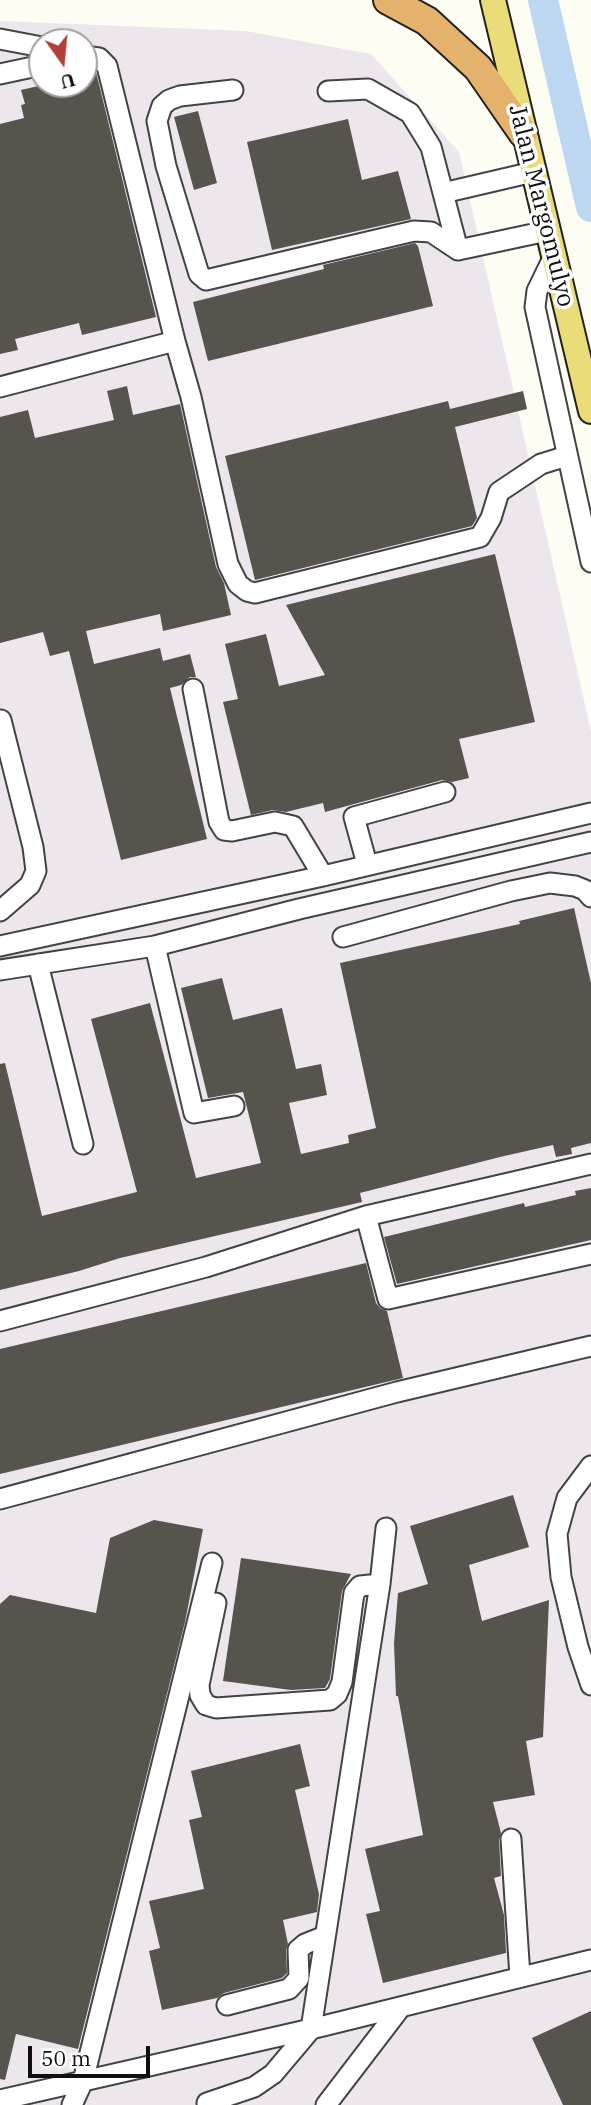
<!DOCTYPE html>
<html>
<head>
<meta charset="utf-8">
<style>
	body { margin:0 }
	#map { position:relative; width:591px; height:2105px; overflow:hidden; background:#fefdf4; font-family:"IBM Plex Serif",serif }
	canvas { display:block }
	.north { position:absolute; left:28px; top:28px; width:70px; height:70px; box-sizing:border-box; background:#fff; border:2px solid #9f9f9f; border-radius:50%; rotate:165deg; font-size:19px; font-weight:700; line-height:28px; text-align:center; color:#101010 }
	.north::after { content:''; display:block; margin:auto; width:24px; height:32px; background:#b14137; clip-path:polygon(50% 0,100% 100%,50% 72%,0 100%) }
	.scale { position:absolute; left:28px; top:2046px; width:122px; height:32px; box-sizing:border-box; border:4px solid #101010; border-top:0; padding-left:9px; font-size:21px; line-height:24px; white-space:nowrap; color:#101010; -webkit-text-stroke:5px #fff; paint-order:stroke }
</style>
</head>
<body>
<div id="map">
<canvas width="591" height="2105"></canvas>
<div class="north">U</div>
<div class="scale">50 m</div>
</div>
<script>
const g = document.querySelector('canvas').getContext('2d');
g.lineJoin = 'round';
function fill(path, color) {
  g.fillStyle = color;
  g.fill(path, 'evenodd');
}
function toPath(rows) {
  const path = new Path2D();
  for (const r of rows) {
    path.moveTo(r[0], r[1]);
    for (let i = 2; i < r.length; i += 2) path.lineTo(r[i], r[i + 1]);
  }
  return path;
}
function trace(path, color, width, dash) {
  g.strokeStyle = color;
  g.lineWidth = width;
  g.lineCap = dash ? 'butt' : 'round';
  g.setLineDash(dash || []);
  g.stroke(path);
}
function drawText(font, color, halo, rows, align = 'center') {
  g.font = font + ' "IBM Plex Serif",serif';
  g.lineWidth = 7;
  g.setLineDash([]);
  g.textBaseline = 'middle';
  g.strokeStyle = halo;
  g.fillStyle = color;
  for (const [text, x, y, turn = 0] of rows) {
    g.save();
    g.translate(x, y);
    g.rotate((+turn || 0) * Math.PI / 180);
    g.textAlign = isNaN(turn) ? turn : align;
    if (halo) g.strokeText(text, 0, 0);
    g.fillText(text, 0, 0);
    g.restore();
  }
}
fill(toPath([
	[0,21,246,31,371,54,459,152,591,731,591,2105,0,2105],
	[42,42,84,42,84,84,42,84]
]), '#ede6ed');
trace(toPath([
	[543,0,591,207]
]), '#bed7f0', 30);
fill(toPath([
	[96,72,156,317,82,335,79,323,15,339,18,350,0,354,0,124,24,118,21,105,25,104,21,90,47,84,84,84,84,75],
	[198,111,217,183,194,190,174,117],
	[348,119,362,180,398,171,411,219,272,250,247,142],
	[415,243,418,246,433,306,208,361,193,302,324,269,323,265],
	[127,386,133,415,180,404,216,567,224,583,231,615,163,631,160,614,86,631,94,664,160,648,163,661,190,654,196,677,190,677,181,685,170,688,207,839,121,860,69,651,50,656,43,632,0,643,0,417,28,410,35,438,114,420,107,391],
	[523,391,527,409,455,427,477,518,472,526,255,580,225,456,448,401,450,409],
	[495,554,535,722,459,739,469,778,452,782,442,780,325,812,323,803,286,812,273,810,251,815,223,702,238,699,225,644,266,634,279,686,325,675,286,605],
	[574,908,591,983,591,1143,571,1148,572,1154,556,1157,553,1145,500,1157,360,1193,362,1202,120,1258,79,1271,0,1290,0,1064,5,1063,42,1216,137,1192,91,1019,150,1003,196,1178,261,1163,243,1092,208,1098,181,988,222,978,233,1020,282,1008,296,1069,321,1064,327,1095,289,1103,301,1154,349,1143,348,1135,376,1128,340,963,520,924,519,921],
	[591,1188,591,1240,397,1284,384,1237,524,1203,525,1207,576,1195,575,1191],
	[366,1263,376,1303,380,1308,387,1311,403,1378,0,1474,0,1349],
	[513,1495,529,1547,469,1565,482,1621,549,1600,543,1737,526,1741,535,1795,493,1802,501,1833,499,1840,501,1876,494,1878,504,1915,506,1953,383,1983,366,1914,380,1911,365,1849,423,1835,398,1696,396,1696,394,1643,398,1593,428,1584,410,1526],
	[154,1520,203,1529,185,1622,78,2049,16,2034,5,2080,0,2079,0,1604,10,1595,96,1613,110,1538],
	[241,1558,351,1574,342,1591,330,1679,325,1688,291,1690,223,1681],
	[300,1744,310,1786,295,1790,319,1894,317,1912,283,1920,288,1944,286,1950,287,1973,282,1978,224,1993,217,1998,162,2010,149,1951,160,1948,149,1901,204,1889,189,1820,202,1817,191,1771],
	[591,2011,591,2105,563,2105,532,2038]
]), '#57534d');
const minor = toPath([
	[0,39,42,47],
	[0,74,42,65],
	[233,90,180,96,169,100,162,106,157,121,166,166,199,274,206,280,414,231,431,232,458,250,547,231],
	[328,91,368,89,410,113,431,147,458,250],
	[443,193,533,172],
	[554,256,537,291,535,307,591,562],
	[175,341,191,397,228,564,238,584,247,591,255,593,480,537,491,518,499,492,541,464,567,456],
	[0,387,175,341,107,66,99,58,84,56],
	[193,689,219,822,224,830,232,831,275,822,293,826,323,876],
	[367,864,354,817,445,792],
	[0,911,30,885,36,871,33,847,1,720],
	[343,937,511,891,550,883,575,886,585,890,591,897],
	[0,946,323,876,591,813],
	[155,946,194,1113,234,1106],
	[38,964,83,1144],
	[0,970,155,946,299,909,591,842],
	[366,1216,388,1299,591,1254],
	[0,1321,206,1267,366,1216,591,1164],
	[591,1466,567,1498,557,1534,561,1577,578,1647,591,1685],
	[0,1499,397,1392,591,1346],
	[216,1603,199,1685,200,1695,206,1705,216,1708,330,1700,337,1694,342,1682,354,1593,360,1586,380,1584],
	[511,1839,520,1977],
	[227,2005,289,1989,299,1978,298,1950,305,1944,325,1936],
	[0,2100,311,2029,591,1960],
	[207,2103,254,2087,273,2074,311,2029,380,1584,386,1528],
	[72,2105,83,2081,212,1563],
	[326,2105,401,2007]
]);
const major = toPath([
	[493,0,591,411]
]);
const highway = toPath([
	[388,0,427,21,478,68,523,133]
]);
trace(minor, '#434343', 23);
trace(major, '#212121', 28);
trace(highway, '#212121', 32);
trace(minor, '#fff', 19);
trace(major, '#e9dc79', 24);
trace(highway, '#e4b26c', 28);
drawText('24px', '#101010', '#fff', [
	["Jalan Margomulyo",541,206,76]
]);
</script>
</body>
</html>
